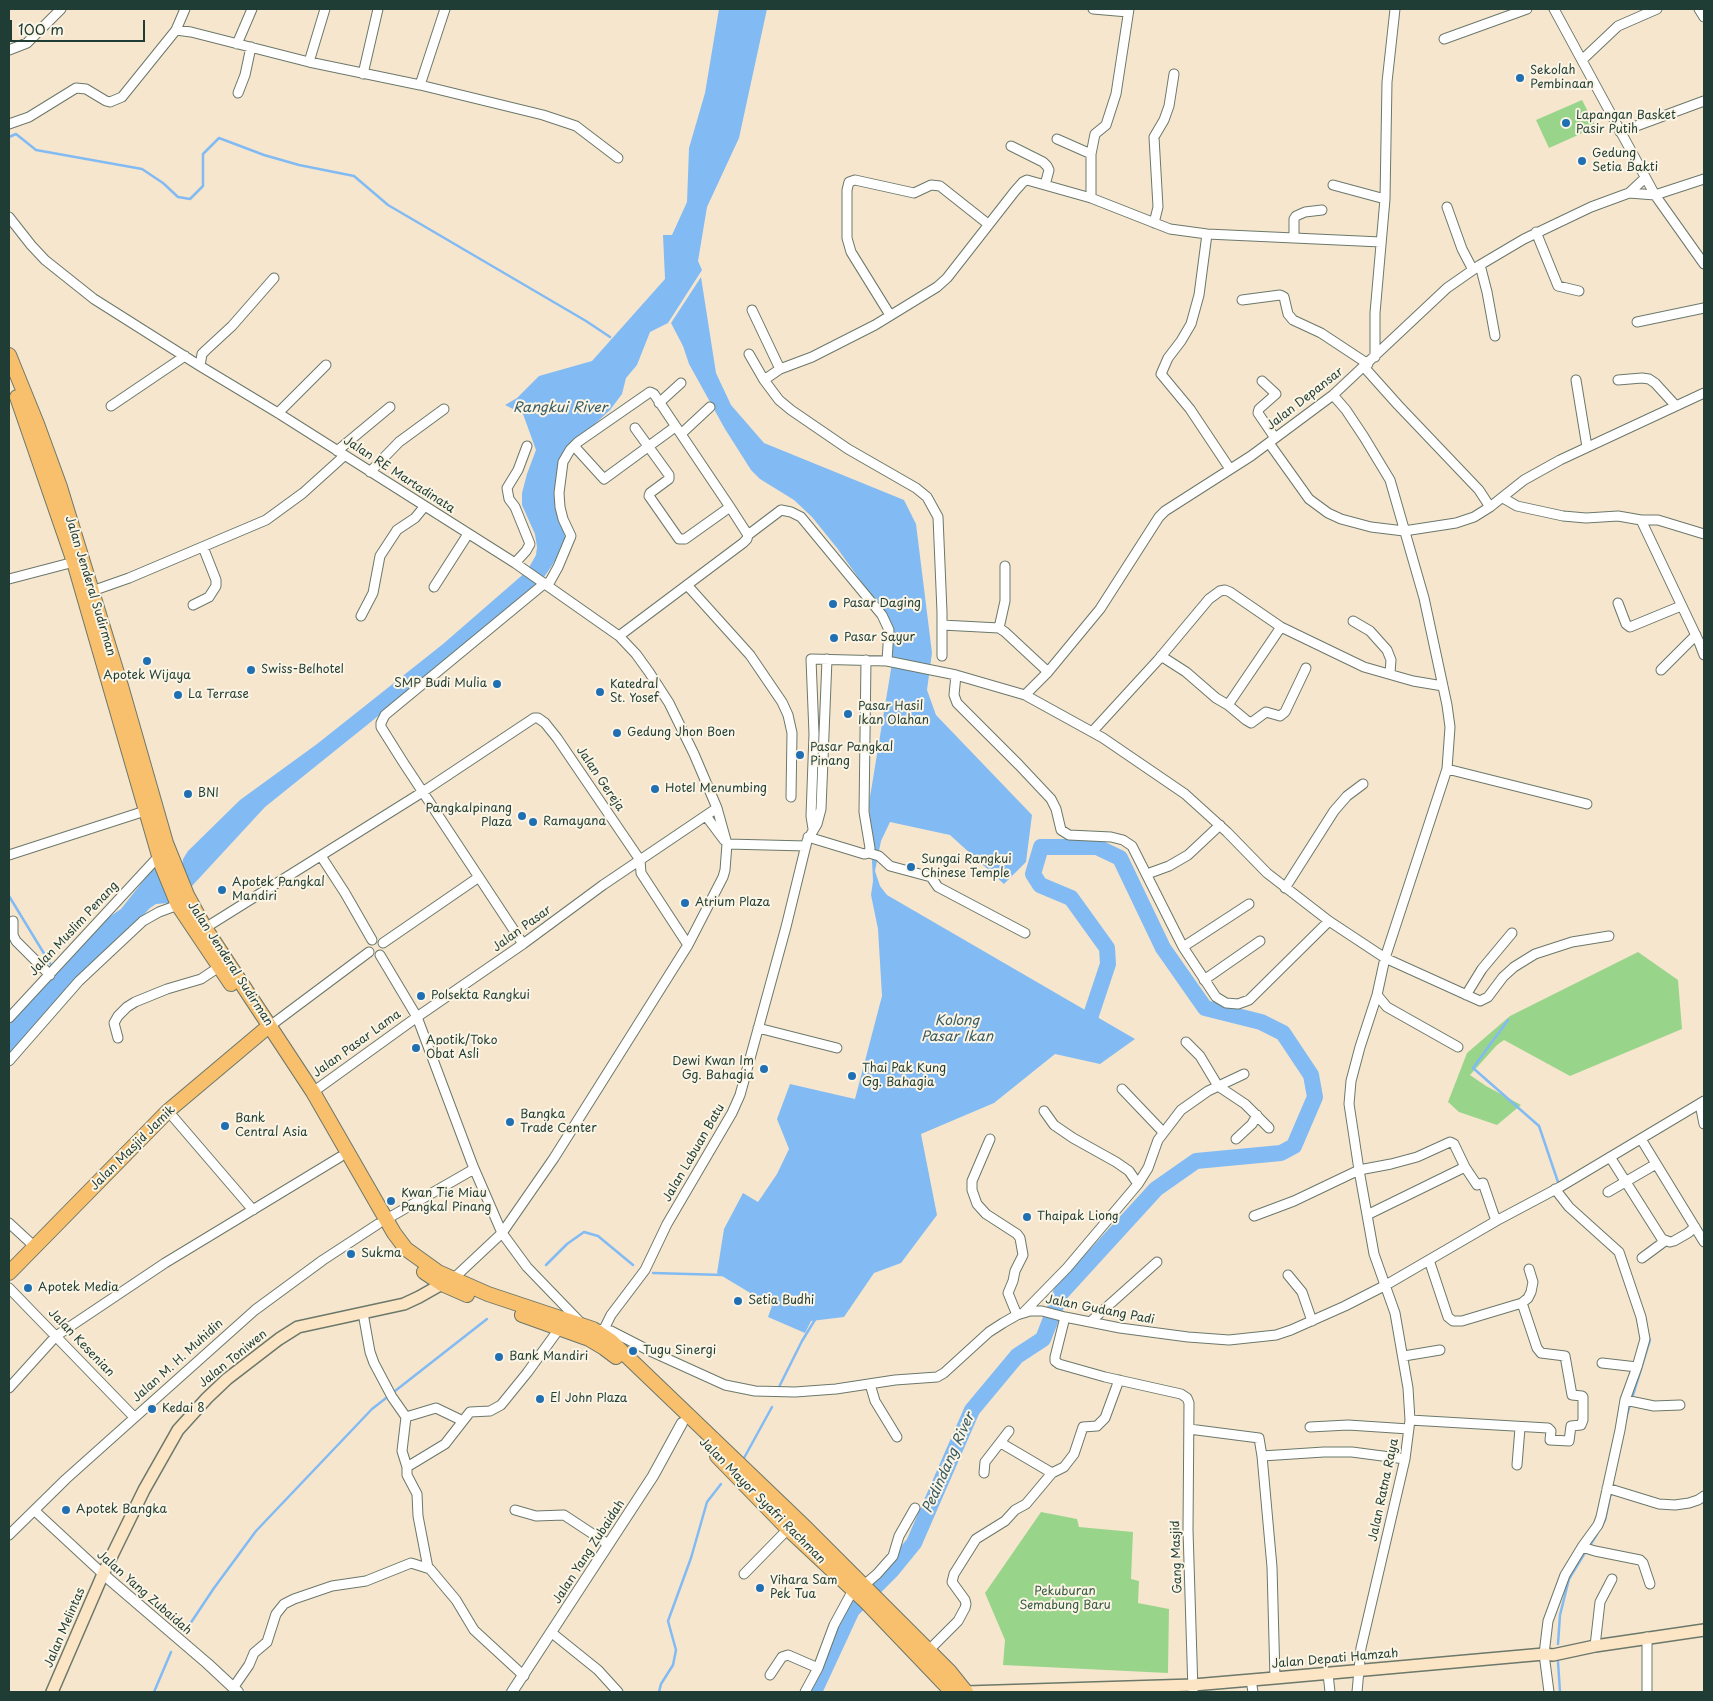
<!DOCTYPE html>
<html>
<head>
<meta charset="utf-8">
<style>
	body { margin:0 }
	#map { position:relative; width:1713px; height:1701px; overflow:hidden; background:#f7e6ce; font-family:"Playpen Sans",sans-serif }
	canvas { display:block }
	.frame { position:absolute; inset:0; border:10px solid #1f3d34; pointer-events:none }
	.scale { position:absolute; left:10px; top:20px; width:135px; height:22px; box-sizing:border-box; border:2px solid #1f3d34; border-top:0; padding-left:6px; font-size:15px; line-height:18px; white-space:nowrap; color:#1f3d34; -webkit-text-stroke:4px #fcf5e5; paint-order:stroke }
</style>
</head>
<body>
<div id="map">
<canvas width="1713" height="1701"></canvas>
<div class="frame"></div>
<div class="scale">100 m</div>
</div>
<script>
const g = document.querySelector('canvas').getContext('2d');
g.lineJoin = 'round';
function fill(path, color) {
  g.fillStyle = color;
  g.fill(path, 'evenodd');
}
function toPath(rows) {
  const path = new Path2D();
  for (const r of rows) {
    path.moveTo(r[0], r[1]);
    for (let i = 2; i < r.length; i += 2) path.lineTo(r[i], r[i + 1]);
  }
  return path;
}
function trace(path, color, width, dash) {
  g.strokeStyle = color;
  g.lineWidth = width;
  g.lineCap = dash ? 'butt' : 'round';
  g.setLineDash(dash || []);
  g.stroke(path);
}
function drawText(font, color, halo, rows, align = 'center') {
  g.font = font + ' "Playpen Sans",sans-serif';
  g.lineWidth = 4;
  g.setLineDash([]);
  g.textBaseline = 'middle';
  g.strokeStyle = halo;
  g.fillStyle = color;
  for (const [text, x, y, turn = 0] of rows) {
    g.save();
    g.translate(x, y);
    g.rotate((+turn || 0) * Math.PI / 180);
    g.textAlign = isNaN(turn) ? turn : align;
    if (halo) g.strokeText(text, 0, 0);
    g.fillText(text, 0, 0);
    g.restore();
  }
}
fill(toPath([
	[1582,100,1596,127,1549,148,1536,120],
	[1638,952,1678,980,1682,1029,1570,1076,1504,1040,1497,1045,1470,1075,1486,1086,1521,1105,1497,1125,1459,1112,1448,1102,1467,1053,1510,1016],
	[1041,1512,1077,1519,1079,1527,1133,1532,1131,1579,1139,1581,1138,1603,1169,1609,1168,1673,1003,1665,1005,1640,985,1593]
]), '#98d58a');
fill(toPath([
	[719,9,767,9,739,138,707,207,698,261,702,270,668,323,650,332,637,365,626,378,622,394,610,410,571,446,559,469,565,539,563,547,551,567,537,587,525,598,265,807,192,886,170,903,156,904,150,908,9,1058,9,1025,106,919,121,909,154,867,174,873,182,867,183,859,188,851,240,800,317,744,443,644,527,571,536,555,537,547,535,534,522,505,522,493,527,474,536,450,523,414,505,405,517,398,539,376,592,361,665,279,663,235,672,235,687,202,689,148,705,93],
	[701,277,716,373,731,405,764,443,904,500,916,524,932,653,927,690,936,715,1032,815,1026,862,1004,884,950,835,890,822,881,841,875,871,880,886,887,895,1135,1039,1100,1064,1055,1054,994,1103,921,1134,937,1215,901,1263,874,1273,844,1317,811,1321,805,1333,768,1317,772,1306,717,1273,724,1229,743,1193,758,1202,777,1174,789,1149,777,1119,790,1084,855,1099,882,996,878,929,871,895,873,881,869,803,893,657,891,623,837,548,812,517,794,500,760,479,751,470,725,429,689,364,683,346,671,323]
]), '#82bbf3');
trace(toPath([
	[9,137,16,134,36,150,142,169,163,183,178,197,190,199,203,186,203,154,219,138,264,155,299,165,354,176,388,205,586,321,610,337],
	[9,896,51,965],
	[1508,1020,1473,1068,1539,1126,1559,1185],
	[546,1265,567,1244,584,1232,598,1236,633,1265],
	[653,1273,724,1275],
	[779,1387,802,1341,816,1318],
	[1626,1418,1650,1340,1648,1336],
	[744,1458,772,1407],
	[1602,1525,1605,1520,1611,1492],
	[1589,1547,1597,1534],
	[188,1627,214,1588,256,1531,372,1409,487,1319],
	[1558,1644,1560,1615,1569,1579,1586,1551],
	[1558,1662,1560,1692],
	[154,1692,171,1652],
	[659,1692,661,1684,673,1665,676,1650,668,1621,691,1558,707,1502,721,1484]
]), '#82bbf3', 2.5);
trace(toPath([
	[814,1692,852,1610,892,1570,914,1543,972,1410,1017,1356,1043,1339,1061,1293,1156,1189,1196,1161,1281,1153,1294,1146,1315,1097,1311,1075,1283,1033,1261,1022,1205,1008,1163,948,1120,858,1097,847,1041,847,1033,874,1040,885,1071,898,1107,948,1108,964,1090,1018]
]), '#82bbf3', 16);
const minor = toPath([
	[1093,9,1128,12],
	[1554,9,1655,195,1704,264],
	[1699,9,1704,17],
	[176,30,185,9],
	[1444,39,1527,9],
	[237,44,252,9],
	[9,50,27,43,61,9],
	[1582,60,1618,26,1657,9],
	[309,62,325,9],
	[363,74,378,9],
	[420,85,445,9],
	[238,93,245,75,251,47],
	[9,124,29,117,76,88,86,89,106,101,110,102,122,97,176,30,191,32,309,62,420,85,543,115,576,126,618,158],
	[1620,132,1704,101],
	[1057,139,1091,154],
	[1011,146,1043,162,1047,166,1049,170,1045,185],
	[1333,185,1385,199],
	[1629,193,1645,178],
	[1091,198,1091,154,1095,134,1106,125,1116,94,1129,9],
	[1447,207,1462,249,1473,270],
	[9,217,31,245,45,260,94,299,200,366,278,413,515,563,619,636,636,654,649,672,669,703,694,754,717,808,727,844,725,870,723,877,688,945,554,1158,502,1233,453,1279],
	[1154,223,1158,207,1154,137,1164,120,1169,106,1174,74],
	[1536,232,1558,286,1579,291],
	[1207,234,1199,295,1191,324,1181,341,1168,358,1161,374,1190,409,1230,469],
	[1294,238,1294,219,1296,216,1305,212,1322,210],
	[1480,265,1487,292,1495,336],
	[1242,300,1280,295,1284,297,1288,314,1293,320,1321,333,1368,364],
	[752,310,780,369],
	[890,315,851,252,847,238,847,190,849,182,855,180,914,193,931,185,940,186,988,224],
	[1637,322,1704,308],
	[749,354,764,380,779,400,791,410,848,449,916,488,927,497,938,517,942,612,942,656],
	[1375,357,1375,313,1385,199,1387,82,1395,9],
	[200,366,202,354,206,350,232,326,274,278],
	[1364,367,1398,405,1479,490,1490,507],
	[764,380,780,369,812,357,875,325,937,287,947,278,1015,191,1023,182,1027,180,1091,198,1170,229,1207,234,1381,242],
	[1576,380,1587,447],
	[1618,380,1642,378,1649,379,1655,383,1676,406],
	[1262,381,1276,394,1259,409,1258,413,1275,438],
	[1333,395,1346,410,1364,437,1390,480,1424,598,1447,705,1450,727,1447,769,1385,958,1377,995,1360,1047,1351,1081,1349,1104,1359,1170,1374,1254,1395,1313,1408,1388,1410,1420,1405,1459,1361,1648,1357,1692],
	[659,403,681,383],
	[111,406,185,356],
	[278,413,326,365],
	[635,428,669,475,669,479,650,493,649,496,679,539,685,539,730,507],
	[681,434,710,407],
	[1269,443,1309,499,1328,513,1341,519,1371,527,1404,531,1456,523,1474,517,1490,507,1524,480,1560,460,1704,393],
	[574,446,604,479,675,427],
	[337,451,390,407],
	[370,472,399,442,444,409],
	[1503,498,1517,506,1563,516,1586,518,1618,516,1641,520,1658,520,1704,534],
	[1641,520,1699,642,1704,655],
	[515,563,526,551,530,544,515,507,509,499,507,488,518,470,527,446],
	[1005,566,1005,601,999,628,1005,632,1048,672],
	[9,579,74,562],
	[548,585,558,567,571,536,563,519,560,507,559,493,563,462,570,450,578,442,650,392,654,394,730,507,748,535],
	[687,585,750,655,782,702,788,715,792,733,791,797],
	[434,587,468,534],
	[92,591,129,578,266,520,303,493,344,456],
	[1618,603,1626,624,1630,627,1681,606],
	[193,605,209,597,216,586,216,580,203,547],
	[361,616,373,593,380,556,397,530,415,518,424,507],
	[1353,621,1370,631,1387,650,1391,660,1390,673],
	[942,625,999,628],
	[619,636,743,543,747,539,748,535,781,510,791,512,801,517,882,615,889,630,887,661,956,675,1025,695,1103,738,1185,794,1227,832,1267,873,1329,921,1385,958,1480,1001,1488,997,1503,977,1514,967,1535,954,1572,942,1609,936],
	[1161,656,1186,672,1216,698,1228,705,1281,627],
	[1661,670,1696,635],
	[956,675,954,695,957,703,1019,765,1051,799,1056,809,1061,830,1069,835,1111,837,1123,840,1132,846,1183,947,1216,997,1226,1003,1238,1004,1249,1000,1329,921],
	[1025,695,1048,672,1100,609,1159,517,1165,511,1251,456,1333,395,1447,288,1480,265,1524,239,1591,207,1629,193,1655,195,1704,179],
	[1228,705,1246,720,1251,723,1266,712,1280,716,1285,712,1306,668],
	[1092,732,1158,660,1209,599,1220,591,1225,590,1230,592,1281,627,1364,667,1413,681,1443,686],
	[1447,769,1587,804],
	[706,816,724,840],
	[813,829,811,816,814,734,811,659,887,661],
	[808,837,864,854,869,853,870,848,864,812,866,660],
	[727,844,806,846],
	[869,853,879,856,890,866,931,877,938,887,1025,933],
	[9,855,145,811],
	[321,856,345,893,372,940],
	[640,860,641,873,688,945],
	[1147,874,1169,866,1188,855,1220,825],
	[1285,888,1334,811,1347,796,1363,784],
	[13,921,13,935,16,941,50,975],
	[205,928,421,793,534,718,538,718,545,723,557,738,640,860],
	[383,943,479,877],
	[523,944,403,762,381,727,381,723,385,715,545,583],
	[1183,947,1249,904],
	[380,955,417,1017,473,1166,502,1233,527,1267,582,1324],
	[1204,980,1260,941],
	[1377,995,1387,1007,1458,1047],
	[1466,995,1482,969,1512,933],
	[9,1018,158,857],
	[270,1026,369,952],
	[758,1028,837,1048],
	[118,1038,114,1023,118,1016,127,1007,135,1002,167,989,201,979,219,967],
	[1186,1042,1200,1056,1218,1086,1245,1104,1269,1128],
	[9,1061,79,981,143,921,159,912,178,905],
	[1122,1089,1163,1132],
	[313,1092,417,1017,523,944,603,885,717,808],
	[1700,1104,1704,1124],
	[168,1111,253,1210],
	[1044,1111,1054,1125,1073,1138,1116,1162,1129,1171,1138,1184],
	[990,1139,972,1181,972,1190,977,1204,986,1214,1017,1234,1020,1238,1023,1255,1015,1271,1013,1281,1008,1293,1017,1315],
	[1236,1139,1252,1124,1257,1115],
	[1641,1139,1704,1242],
	[1610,1157,1662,1239,1670,1242,1674,1241,1688,1233,1695,1227],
	[1608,1192,1656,1164],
	[1367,1215,1465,1167],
	[1254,1216,1294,1201,1359,1170,1391,1164,1417,1157,1450,1142,1454,1144,1465,1167,1477,1185,1483,1183,1496,1221],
	[385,1220,474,1169],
	[9,1223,35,1247],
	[1642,1258,1665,1241],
	[1429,1260,1448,1317,1453,1321,1462,1321,1522,1303,1528,1298,1531,1292,1533,1282,1529,1269],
	[1288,1275,1302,1292,1312,1321],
	[9,1288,134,1417],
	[1024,1312,1067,1268,1138,1184,1148,1168,1158,1140,1181,1110,1208,1091,1244,1074],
	[363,1313,370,1352,374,1363,392,1397,406,1417],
	[1065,1317,1055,1357,1055,1361,1059,1364,1105,1377,1181,1394,1187,1398,1189,1403,1188,1530,1193,1692],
	[1090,1322,1157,1262],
	[596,1329,611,1331,650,1351,725,1385,755,1391,795,1392,836,1389,895,1380,937,1377,944,1373,989,1332,1003,1323,1017,1315,1030,1311,1042,1311,1065,1317,1120,1328,1188,1337,1229,1340,1276,1335,1291,1330,1345,1306,1386,1285,1496,1221,1560,1187,1704,1101],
	[604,1329,611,1315,645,1270,667,1224,732,1113,740,1095,786,927,807,841,817,824,821,809,827,659],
	[1404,1356,1440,1350],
	[1602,1363,1637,1367],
	[870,1384,875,1401,897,1437],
	[9,1388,56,1336,165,1263,340,1157],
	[1625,1400,1654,1406,1680,1405],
	[406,1417,436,1408,463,1421],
	[406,1417,402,1451,407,1467],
	[1410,1420,1548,1428,1551,1431,1550,1440,1569,1441,1571,1426,1581,1425,1583,1420,1583,1397,1582,1396,1572,1395,1565,1356,1541,1353,1537,1348,1522,1303],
	[1310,1427,1348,1425,1409,1429],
	[1189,1429,1259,1438,1262,1456,1272,1567,1275,1678],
	[1001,1443,1052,1473],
	[1262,1456,1324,1452,1352,1452,1405,1459],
	[1517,1465,1520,1428],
	[984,1473,985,1462,1009,1431],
	[1607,1488,1659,1504,1675,1505,1689,1503,1698,1500,1704,1496],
	[515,1510,536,1516,564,1515,608,1544],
	[35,1511,103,1574],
	[9,1535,66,1479,255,1310,323,1260,378,1224],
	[1582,1547,1595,1551,1640,1560,1643,1563,1650,1584],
	[428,1568,418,1516,417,1494,407,1475,407,1467,445,1444,470,1412,490,1411,501,1405,527,1373,559,1329],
	[744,1574,788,1529],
	[863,1586,877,1574,893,1556,899,1536,915,1508],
	[552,1633,598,1670,618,1692],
	[1595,1646,1600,1602,1612,1579],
	[928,1651,958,1621,965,1608,966,1604,965,1600,952,1582,954,1574,976,1539,1005,1521,1015,1510,1026,1504,1052,1473,1064,1467,1074,1454,1083,1427,1097,1426,1105,1418,1119,1380],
	[1328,1674,1330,1692],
	[770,1675,782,1657,788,1655,818,1668],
	[1251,1680,1253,1692],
	[233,1688,249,1665,254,1653,267,1642,276,1614,284,1604,294,1599,332,1586,366,1581,411,1563,430,1569,456,1600,474,1630,524,1676],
	[805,1692,818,1668,834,1625,853,1590],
	[1549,1692,1544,1654,1548,1621,1565,1575,1582,1547,1598,1525,1601,1517,1620,1430,1625,1400,1637,1367,1645,1339,1641,1317,1619,1252,1569,1207,1555,1189],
	[1647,1692,1647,1637]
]);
const tertiary = toPath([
	[103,1574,208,1664,238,1692],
	[512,1692,653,1476,682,1423]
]);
const secondary = toPath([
	[52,1692,103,1574,144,1490,178,1430,207,1398,227,1379,279,1339,298,1327,404,1304,419,1297,442,1284],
	[966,1692,1193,1685,1275,1678,1544,1654,1553,1655,1595,1646,1704,1630]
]);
const trunk = toPath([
	[9,355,37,424,60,487,121,686,166,843,187,895,205,928,313,1092,394,1233,406,1249,438,1272,488,1294,593,1329,611,1341,804,1526,950,1672,966,1692],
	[17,397,74,562,162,866,178,905,231,984],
	[424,1272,442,1284,467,1295],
	[9,1273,168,1111,263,1031],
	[522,1315,589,1339,604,1348,616,1357],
	[717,1456,788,1529,866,1602,952,1692]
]);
trace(minor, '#6b786a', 11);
trace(tertiary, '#6b786a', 12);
trace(secondary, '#6b786a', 14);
trace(trunk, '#6b786a', 16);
trace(minor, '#fff', 9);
trace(tertiary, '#fff', 10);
trace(secondary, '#fce5c4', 11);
trace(trunk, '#f8bf6c', 14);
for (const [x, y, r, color] of [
	[1520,78,5,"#1f6fb2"],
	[1566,123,5,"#1f6fb2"],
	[1582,161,5,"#1f6fb2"],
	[833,604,5,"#1f6fb2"],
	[834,638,5,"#1f6fb2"],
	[147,661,5,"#1f6fb2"],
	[251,670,5,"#1f6fb2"],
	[497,684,5,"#1f6fb2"],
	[600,692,5,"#1f6fb2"],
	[178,695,5,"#1f6fb2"],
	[848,714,5,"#1f6fb2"],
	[617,733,5,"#1f6fb2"],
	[800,755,5,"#1f6fb2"],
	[655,789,5,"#1f6fb2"],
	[188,794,5,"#1f6fb2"],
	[522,816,5,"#1f6fb2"],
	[533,822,5,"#1f6fb2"],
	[911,867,5,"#1f6fb2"],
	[222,890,5,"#1f6fb2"],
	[685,903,5,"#1f6fb2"],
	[421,996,5,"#1f6fb2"],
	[416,1048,5,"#1f6fb2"],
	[764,1069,5,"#1f6fb2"],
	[852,1076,5,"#1f6fb2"],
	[510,1122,5,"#1f6fb2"],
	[225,1126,5,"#1f6fb2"],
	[391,1201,5,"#1f6fb2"],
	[1027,1217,5,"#1f6fb2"],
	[351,1254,5,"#1f6fb2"],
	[28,1288,5,"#1f6fb2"],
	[738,1301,5,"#1f6fb2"],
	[633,1351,5,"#1f6fb2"],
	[499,1357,5,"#1f6fb2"],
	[540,1399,5,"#1f6fb2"],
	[152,1409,5,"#1f6fb2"],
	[66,1510,5,"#1f6fb2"],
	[760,1588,5,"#1f6fb2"]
]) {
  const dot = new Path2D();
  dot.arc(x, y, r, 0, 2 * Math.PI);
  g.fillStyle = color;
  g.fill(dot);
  trace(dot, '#fcf5e5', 2);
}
drawText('12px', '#1f3d34', '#fcf5e5', [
	["Sekolah",1530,71],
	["Pembinaan",1530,85],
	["Lapangan Basket",1576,116],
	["Pasir Putih",1576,130],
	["Gedung",1592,154],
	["Setia Bakti",1592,168],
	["Pasar Daging",843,604],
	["Pasar Sayur",844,638],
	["Swiss-Belhotel",261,670],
	["Apotek Wijaya",147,676,"center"],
	["SMP Budi Mulia",487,684,"right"],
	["Katedral",610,685],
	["St. Yosef",610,699],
	["La Terrase",188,695],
	["Pasar Hasil",858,707],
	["Ikan Olahan",858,721],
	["Gedung Jhon Boen",627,733],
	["Pasar Pangkal",810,748],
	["Pinang",810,762],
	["Hotel Menumbing",665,789],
	["BNI",198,794],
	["Pangkalpinang",512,809,"right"],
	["Plaza",512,823,"right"],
	["Ramayana",543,822],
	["Sungai Rangkui",921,860],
	["Chinese Temple",921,874],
	["Apotek Pangkal",232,883],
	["Mandiri",232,897],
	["Atrium Plaza",695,903],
	["Polsekta Rangkui",431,996],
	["Apotik/Toko",426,1041],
	["Obat Asli",426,1055],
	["Dewi Kwan Im",754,1062,"right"],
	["Gg. Bahagia",754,1076,"right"],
	["Thai Pak Kung",862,1069],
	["Gg. Bahagia",862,1083],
	["Bangka",520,1115],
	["Trade Center",520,1129],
	["Bank",235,1119],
	["Central Asia",235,1133],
	["Kwan Tie Miau",401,1194],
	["Pangkal Pinang",401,1208],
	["Thaipak Liong",1037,1217],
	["Sukma",361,1254],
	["Apotek Media",38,1288],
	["Setia Budhi",748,1301],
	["Tugu Sinergi",643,1351],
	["Bank Mandiri",509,1357],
	["El John Plaza",550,1399],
	["Kedai 8",162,1409],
	["Apotek Bangka",76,1510],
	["Vihara Sam",770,1581],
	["Pek Tua",770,1595]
], 'left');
drawText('12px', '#1f3d34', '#fcf5e5', [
	["Jalan Depansar",1305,399,-38],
	["Jalan RE Martadinata",399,475,33],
	["Jalan Jenderal Sudirman",90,586,73],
	["Jalan Gereja",600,779,56],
	["Jalan Muslim Penang",74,929,-47],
	["Jalan Pasar",522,929,-36],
	["Jalan Jenderal Sudirman",230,964,57],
	["Jalan Pasar Lama",357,1044,-36],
	["Jalan Masjid Jamik",133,1148,-45],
	["Jalan Labuan Batu",694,1153,-60],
	["Jalan Gudang Padi",1100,1310,11],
	["Jalan Kesenian",81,1343,46],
	["Jalan Toniwen",233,1359,-39],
	["Jalan M. H. Muhidin",178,1361,-42],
	["Jalan Ratna Raya",1384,1490,-78],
	["Jalan Mayor Syafri Rachman",762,1501,45],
	["Jalan Yang Zubaidah",589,1552,-57],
	["Gang Masjid",1177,1557,-92],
	["Jalan Yang Zubaidah",144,1593,41],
	["Jalan Melintas",65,1628,-67],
	["Jalan Depati Hamzah",1335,1659,-5]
]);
drawText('12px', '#375b45', '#fcf5e5', [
	["Pekuburan",1065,1592],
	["Semabung Baru",1065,1606]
]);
drawText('italic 14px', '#385c64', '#fcf5e5', [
	["Rangkui River",560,408],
	["Kolong",957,1021],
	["Pasar Ikan",957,1037],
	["Pedindang River",949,1463,-66]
]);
</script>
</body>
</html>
